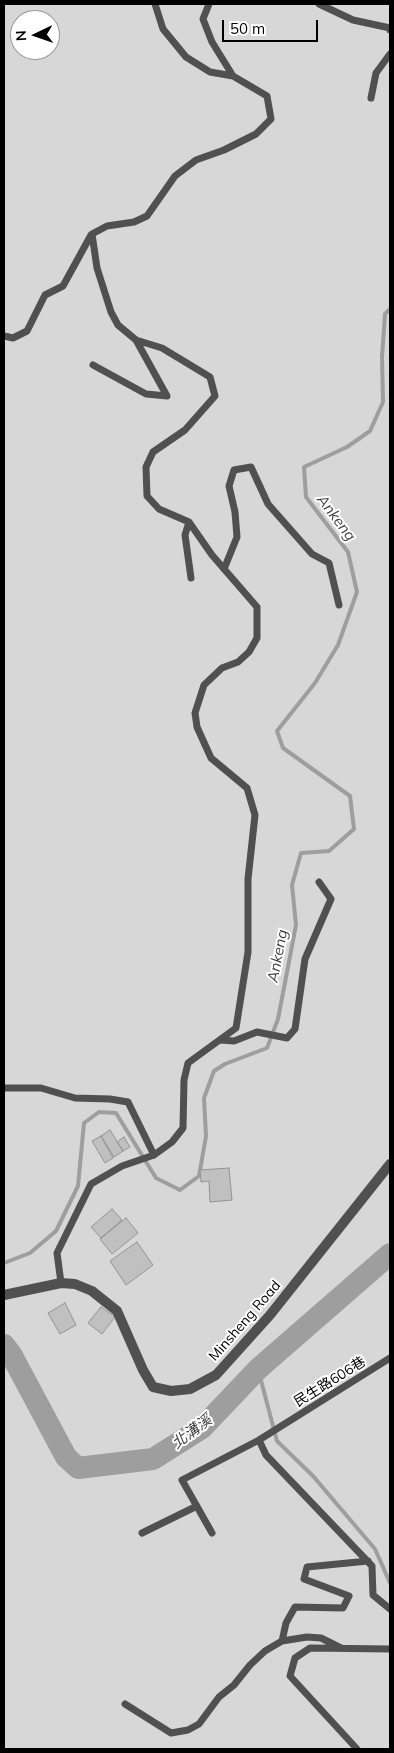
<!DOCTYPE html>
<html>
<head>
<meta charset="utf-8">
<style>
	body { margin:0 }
	#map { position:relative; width:394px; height:1753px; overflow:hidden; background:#fff; font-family:Mulish,sans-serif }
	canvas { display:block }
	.frame { position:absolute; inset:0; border:5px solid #000; pointer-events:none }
	.north { position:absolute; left:10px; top:10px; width:50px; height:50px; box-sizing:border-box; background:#fff; border:1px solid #999; border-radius:50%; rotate:267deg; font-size:14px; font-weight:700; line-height:20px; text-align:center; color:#000 }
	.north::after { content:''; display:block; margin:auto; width:18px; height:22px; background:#000; clip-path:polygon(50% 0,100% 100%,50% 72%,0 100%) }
	.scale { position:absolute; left:222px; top:20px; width:96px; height:22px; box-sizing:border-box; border:2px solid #000; border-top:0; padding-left:6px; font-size:15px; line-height:18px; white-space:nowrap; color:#000; -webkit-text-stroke:4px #fff; paint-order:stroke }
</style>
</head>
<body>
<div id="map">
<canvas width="394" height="1753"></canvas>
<div class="frame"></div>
<div class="north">N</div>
<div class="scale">50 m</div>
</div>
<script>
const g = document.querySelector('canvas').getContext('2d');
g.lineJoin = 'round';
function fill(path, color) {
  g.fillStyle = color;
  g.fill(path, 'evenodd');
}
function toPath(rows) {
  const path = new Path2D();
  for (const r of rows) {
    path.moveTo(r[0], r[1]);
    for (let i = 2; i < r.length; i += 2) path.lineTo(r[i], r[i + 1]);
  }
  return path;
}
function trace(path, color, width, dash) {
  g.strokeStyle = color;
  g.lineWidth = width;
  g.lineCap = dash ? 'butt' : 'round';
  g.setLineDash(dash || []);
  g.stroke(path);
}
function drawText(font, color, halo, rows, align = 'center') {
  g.font = font + ' Mulish,"Noto Sans TC",sans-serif';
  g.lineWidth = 4;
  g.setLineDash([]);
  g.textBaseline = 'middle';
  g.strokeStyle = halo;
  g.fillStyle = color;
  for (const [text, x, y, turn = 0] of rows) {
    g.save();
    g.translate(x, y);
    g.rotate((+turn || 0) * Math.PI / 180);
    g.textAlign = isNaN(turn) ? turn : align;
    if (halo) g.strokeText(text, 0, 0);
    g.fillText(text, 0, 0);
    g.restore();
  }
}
fill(toPath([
	[4,4,390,4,390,1749,4,1749],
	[20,20,50,20,50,50,20,50]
]), '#d7d7d7');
trace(toPath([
	[4,1263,30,1253,56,1231,78,1186,84,1123,99,1112,116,1113,156,1178,180,1190,199,1176,206,1136,204,1098,214,1071,225,1064,267,1048,278,1019,296,925,292,885,301,853,329,851,354,829,350,796,283,748,277,731,315,683,338,645,357,592,348,552,306,497,304,467,347,447,370,431,383,402,382,357,385,314,390,309],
	[258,1369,277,1441,313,1476,375,1549,390,1583]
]), '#9e9e9e', 4);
trace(toPath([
	[4,1345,11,1354,66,1457,78,1468,153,1459,202,1428,258,1369,390,1254]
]), '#9e9e9e', 22);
const building = toPath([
	[110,1130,123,1151,114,1157,101,1136,110,1130],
	[101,1136,113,1158,105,1163,92,1141,101,1136],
	[124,1137,130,1147,123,1151,117,1142,124,1137],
	[229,1168,232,1200,210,1202,209,1181,201,1182,200,1170,229,1168],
	[112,1209,122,1220,101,1238,91,1227,112,1209],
	[126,1218,138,1233,112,1254,100,1239,126,1218],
	[137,1242,153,1265,126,1285,110,1261,137,1242],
	[65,1303,76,1325,60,1334,48,1313,65,1303],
	[101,1307,115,1317,102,1334,88,1323,101,1307]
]);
fill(building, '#c0c0c0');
trace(building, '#949494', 1);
trace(toPath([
	[209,4,203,19,212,42,233,76],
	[319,4,353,20,390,28,390,30],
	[371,98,376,73,390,54],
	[4,336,13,338,27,331,45,295,63,286,91,235],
	[93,365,146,394,167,396,136,340],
	[189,522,185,535,191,578],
	[224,569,237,537,235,512,229,486,234,470,251,467,268,504,312,554,329,563,339,605],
	[220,1040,234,1041,257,1032,287,1038,295,1029,305,959,331,899,319,882],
	[4,1088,41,1088,75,1098,110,1099,128,1102,154,1155],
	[61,1283,57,1253,91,1184,122,1166,154,1155,172,1142,183,1128,184,1080,188,1063,236,1028,248,952,248,879,255,815,247,788,211,758,197,727,195,713,204,685,222,668,238,662,249,652,257,638,257,607,212,555,189,522,159,509,147,496,146,467,153,452,185,430,215,396,210,377,162,348,136,340,118,325,111,312,97,268,92,234,107,226,134,222,147,216,175,176,196,160,224,150,256,134,271,119,267,96,233,76,210,72,186,57,163,29,155,4],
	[390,1358,259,1440,266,1455,372,1566,373,1595,390,1609],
	[142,1533,197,1506],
	[212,1533,182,1480,259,1440],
	[282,1641,307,1637,321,1638,341,1648],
	[125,1704,171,1733,188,1730,199,1724,219,1697,234,1685,250,1665,265,1651,282,1641,286,1623,295,1607,343,1608,349,1596,304,1579,307,1567,368,1561],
	[357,1749,290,1676,295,1658,310,1648,390,1649]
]), '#505050', 7);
trace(toPath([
	[4,1295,61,1283,75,1284,92,1291,117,1311,143,1370,153,1387,171,1391,190,1389,216,1375,270,1315,390,1164]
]), '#505050', 10);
drawText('14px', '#000', '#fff', [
	["Minsheng Road",245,1321,-49],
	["民生路606巷",330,1382,-32]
]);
drawText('italic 15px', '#3f3f3f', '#fff', [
	["Ankeng",336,518,53],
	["Ankeng",278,956,-79],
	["北溝溪",192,1432,-37]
]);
</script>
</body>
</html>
